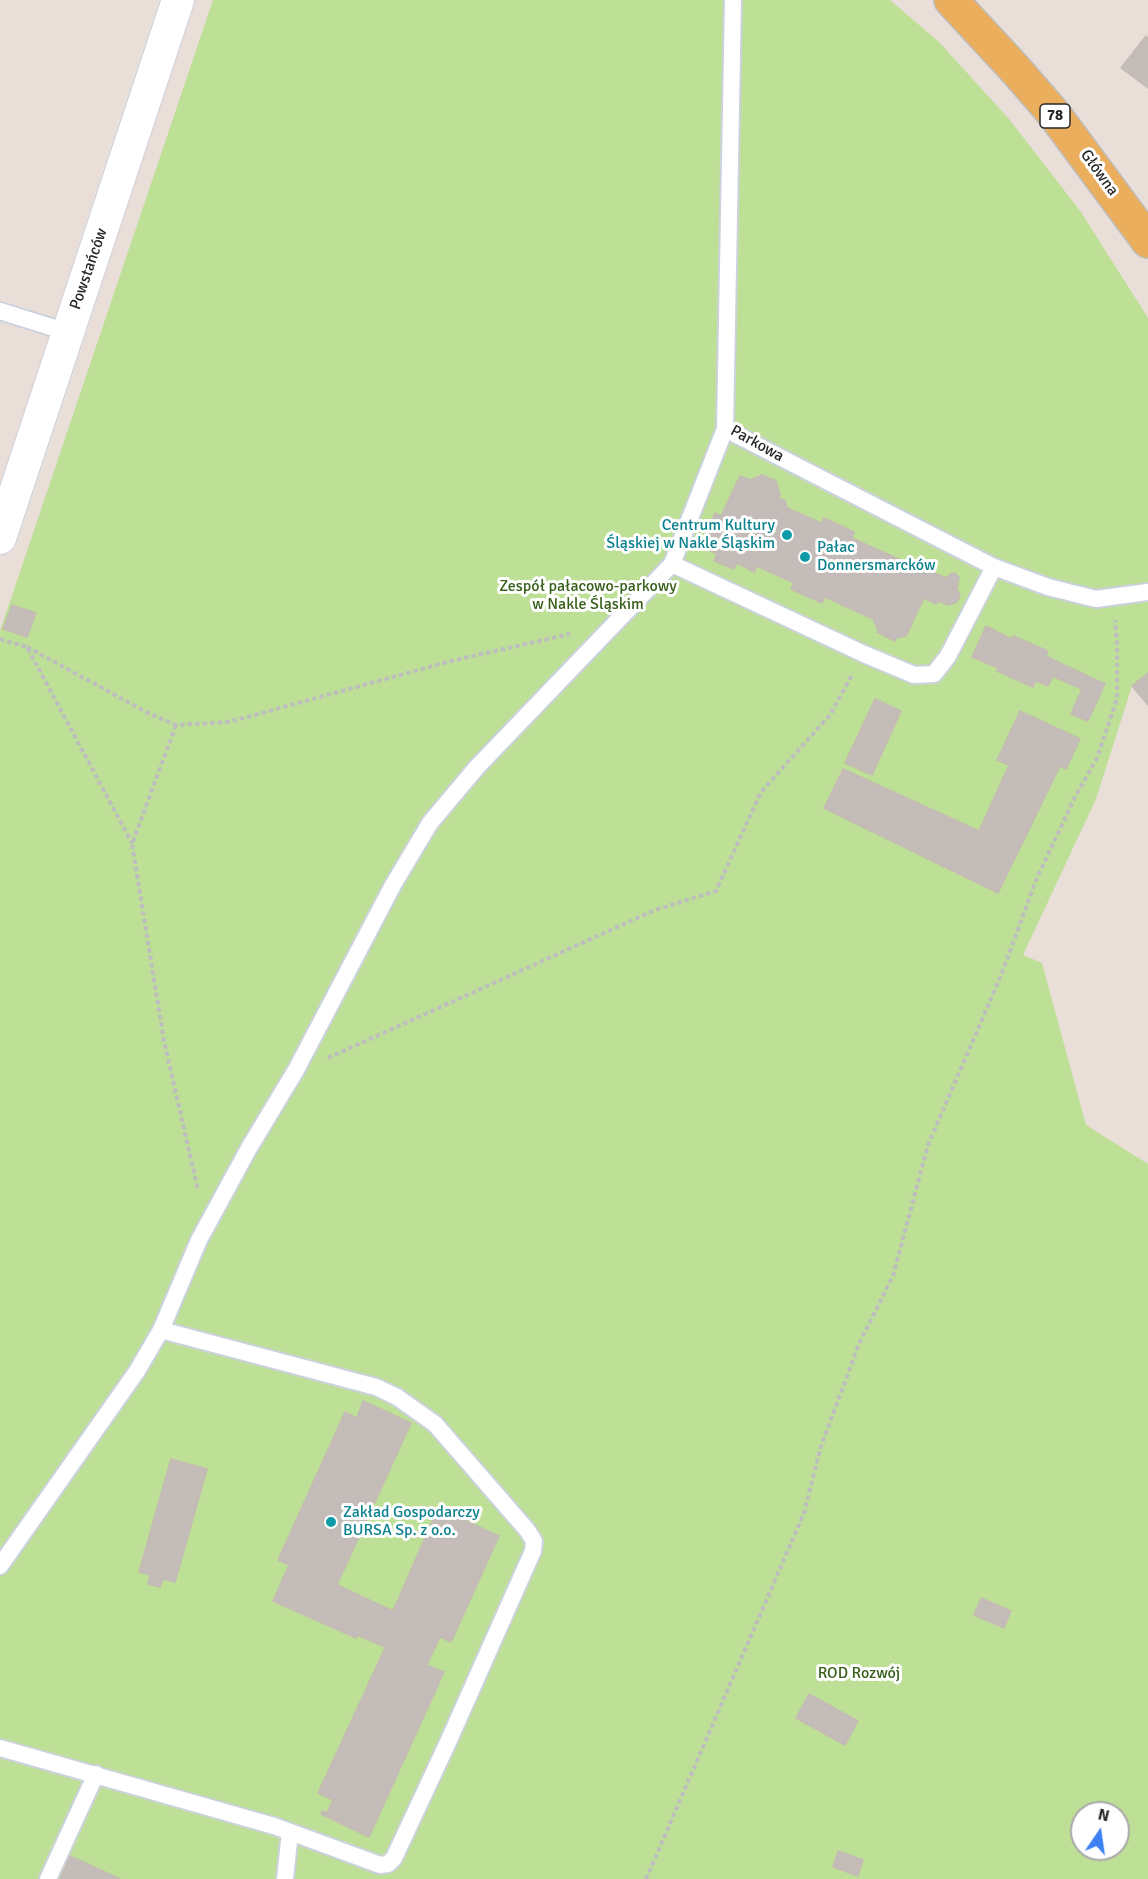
<!DOCTYPE html>
<html>
<head>
<meta charset="utf-8">
<style>
	body { margin:0 }
	#map { position:relative; width:1148px; height:1879px; overflow:hidden; background:#e9dfd8; font-family:Signika,sans-serif }
	canvas { display:block }
	.north { position:absolute; left:1070px; top:1801px; width:60px; height:60px; box-sizing:border-box; background:#fff; border:2px solid #a9a9a9; border-radius:50%; rotate:13deg; font-size:16px; font-weight:700; line-height:24px; text-align:center; color:#272727 }
	.north::after { content:''; display:block; margin:auto; width:21px; height:27px; background:#3c81f3; clip-path:polygon(50% 0,100% 100%,50% 72%,0 100%) }
</style>
</head>
<body>
<div id="map">
<canvas width="1148" height="1879"></canvas>
<div class="north">N</div>
</div>
<script>
const g = document.querySelector('canvas').getContext('2d');
g.lineJoin = 'round';
function fill(path, color) {
  g.fillStyle = color;
  g.fill(path, 'evenodd');
}
function toPath(rows) {
  const path = new Path2D();
  for (const r of rows) {
    path.moveTo(r[0], r[1]);
    for (let i = 2; i < r.length; i += 2) path.lineTo(r[i], r[i + 1]);
  }
  return path;
}
function trace(path, color, width, dash) {
  g.strokeStyle = color;
  g.lineWidth = width;
  g.lineCap = dash ? 'butt' : 'round';
  g.setLineDash(dash || []);
  g.stroke(path);
}
function drawText(font, color, halo, rows, align = 'center') {
  g.font = font + ' Signika,sans-serif';
  g.lineWidth = 6;
  g.setLineDash([]);
  g.textBaseline = 'middle';
  g.strokeStyle = halo;
  g.fillStyle = color;
  for (const [text, x, y, turn = 0] of rows) {
    g.save();
    g.translate(x, y);
    g.rotate((+turn || 0) * Math.PI / 180);
    g.textAlign = isNaN(turn) ? turn : align;
    if (halo) g.strokeText(text, 0, 0);
    g.fillText(text, 0, 0);
    g.restore();
  }
}
fill(toPath([
	[213,0,890,0,939,42,1009,119,1081,212,1148,318,1148,673,1132,686,1096,799,1023,955,1042,963,1086,1125,1148,1164,1148,1879,0,1879,0,631],
	[1082,1813,1118,1813,1118,1849,1082,1849]
]), '#bddf96');
const building = toPath([
	[1146,36,1148,38,1148,88,1121,68,1146,36],
	[762,475,776,481,780,495,779,499,785,500,787,508,821,523,824,518,854,532,852,538,905,562,906,560,946,578,952,573,955,573,959,577,957,588,960,595,957,602,949,605,938,601,936,604,924,598,906,636,896,638,895,641,877,632,878,630,873,619,825,597,822,603,791,589,794,583,757,566,754,572,737,563,734,569,714,561,717,554,700,546,715,513,721,516,740,476,750,480,762,475],
	[12,605,36,613,27,637,3,629,12,605],
	[986,626,1011,639,1013,636,1048,651,1033,687,997,671,998,668,972,657,986,626],
	[1046,656,1060,663,1048,686,1036,681,1046,656],
	[1060,663,1105,684,1088,721,1071,714,1082,689,1052,676,1060,663],
	[1148,673,1148,705,1132,686,1148,673],
	[875,699,901,711,872,775,845,763,875,699],
	[1020,711,1080,739,1066,769,1060,766,998,893,824,808,843,769,979,831,1009,765,997,760,1020,711],
	[363,1401,411,1423,337,1585,393,1611,438,1508,499,1536,451,1642,440,1637,427,1665,357,1635,356,1638,273,1601,289,1565,278,1560,345,1412,357,1418,363,1401],
	[171,1459,207,1469,175,1582,163,1579,160,1587,148,1584,150,1575,139,1572,171,1459],
	[981,1598,1011,1611,1004,1628,974,1615,981,1598],
	[385,1648,444,1672,369,1837,321,1814,322,1811,327,1813,333,1800,318,1793,385,1648],
	[809,1694,858,1721,845,1745,796,1718,809,1694],
	[838,1851,863,1860,858,1876,833,1867,838,1851],
	[70,1856,120,1879,60,1879,70,1856]
]);
fill(building, '#c4bcb8');
trace(building, '#c4bbb3', 1.5);
const service = toPath([
	[0,311,67,332],
	[725,429,994,567,1048,587,1096,599,1148,592],
	[672,564,864,654,914,675,934,674,948,656,994,567],
	[0,1566,137,1371,161,1330,199,1240,249,1148,296,1070,393,885,430,823,477,767,672,564,725,429,733,0],
	[0,1748,274,1826,380,1865,388,1864,394,1858,449,1740,533,1551,534,1541,527,1530,435,1424,397,1397,376,1387,161,1330],
	[48,1879,96,1774],
	[285,1879,290,1832]
]);
const minor = toPath([
	[0,538,178,0]
]);
const primary = toPath([
	[951,0,1015,69,1054,114,1148,241]
]);
trace(service, '#cbd2dc', 20);
trace(minor, '#cbd2dc', 34);
trace(primary, '#bebebe', 36);
trace(toPath([
	[0,639,27,647,132,843],
	[27,647,148,713,176,725,227,722,251,716,451,661,570,634],
	[176,725,132,844,164,1041,198,1190],
	[328,1058,655,910,716,891,761,792,830,715,853,673],
	[646,1879,804,1513,821,1446,849,1371,858,1346,893,1276,928,1145,1002,973,1036,880,1076,795,1097,758,1117,699,1117,643,1115,620]
]), '#bebebe', 4, [4.5, 3]);
trace(service, '#fff', 16);
trace(minor, '#fff', 32);
trace(primary, '#ebae5c', 33);
for (const [x, y, r, color] of [
	[787,535,6,"#0f9aa8"],
	[805,557,6,"#0f9aa8"],
	[331,1522,6,"#0f9aa8"]
]) {
  const dot = new Path2D();
  dot.arc(x, y, r, 0, 2 * Math.PI);
  g.fillStyle = color;
  g.fill(dot);
  trace(dot, '#fff', 2);
}
for (const [x, y, w] of [
	[1055,116,30]
]) {
  const box = new Path2D();
  box.roundRect(x - w / 2, y - 12, w, 24, 4.5);
  g.fillStyle = '#fff';
  g.fill(box);
  trace(box, '#272727', 1.5);
}
drawText('bold 15px', '#272727', null, [
	["78",1055,116]
]);
drawText('16px', '#272727', '#fff', [
	["Główna",1099,173,54],
	["Powstańców",89,269,-71],
	["Parkowa",757,444,29]
]);
drawText('16px', '#0d838f', '#fff', [
	["Centrum Kultury",775,526,"right"],
	["Śląskiej w Nakle Śląskim",775,544,"right"],
	["Pałac",817,548],
	["Donnersmarcków",817,566],
	["Zakład Gospodarczy",343,1513],
	["BURSA Sp. z o.o.",343,1531]
], 'left');
drawText('16px', '#37601b', '#fff', [
	["Zespół pałacowo-parkowy",588,587],
	["w Nakle Śląskim",588,605],
	["ROD Rozwój",859,1674]
]);
</script>
</body>
</html>
